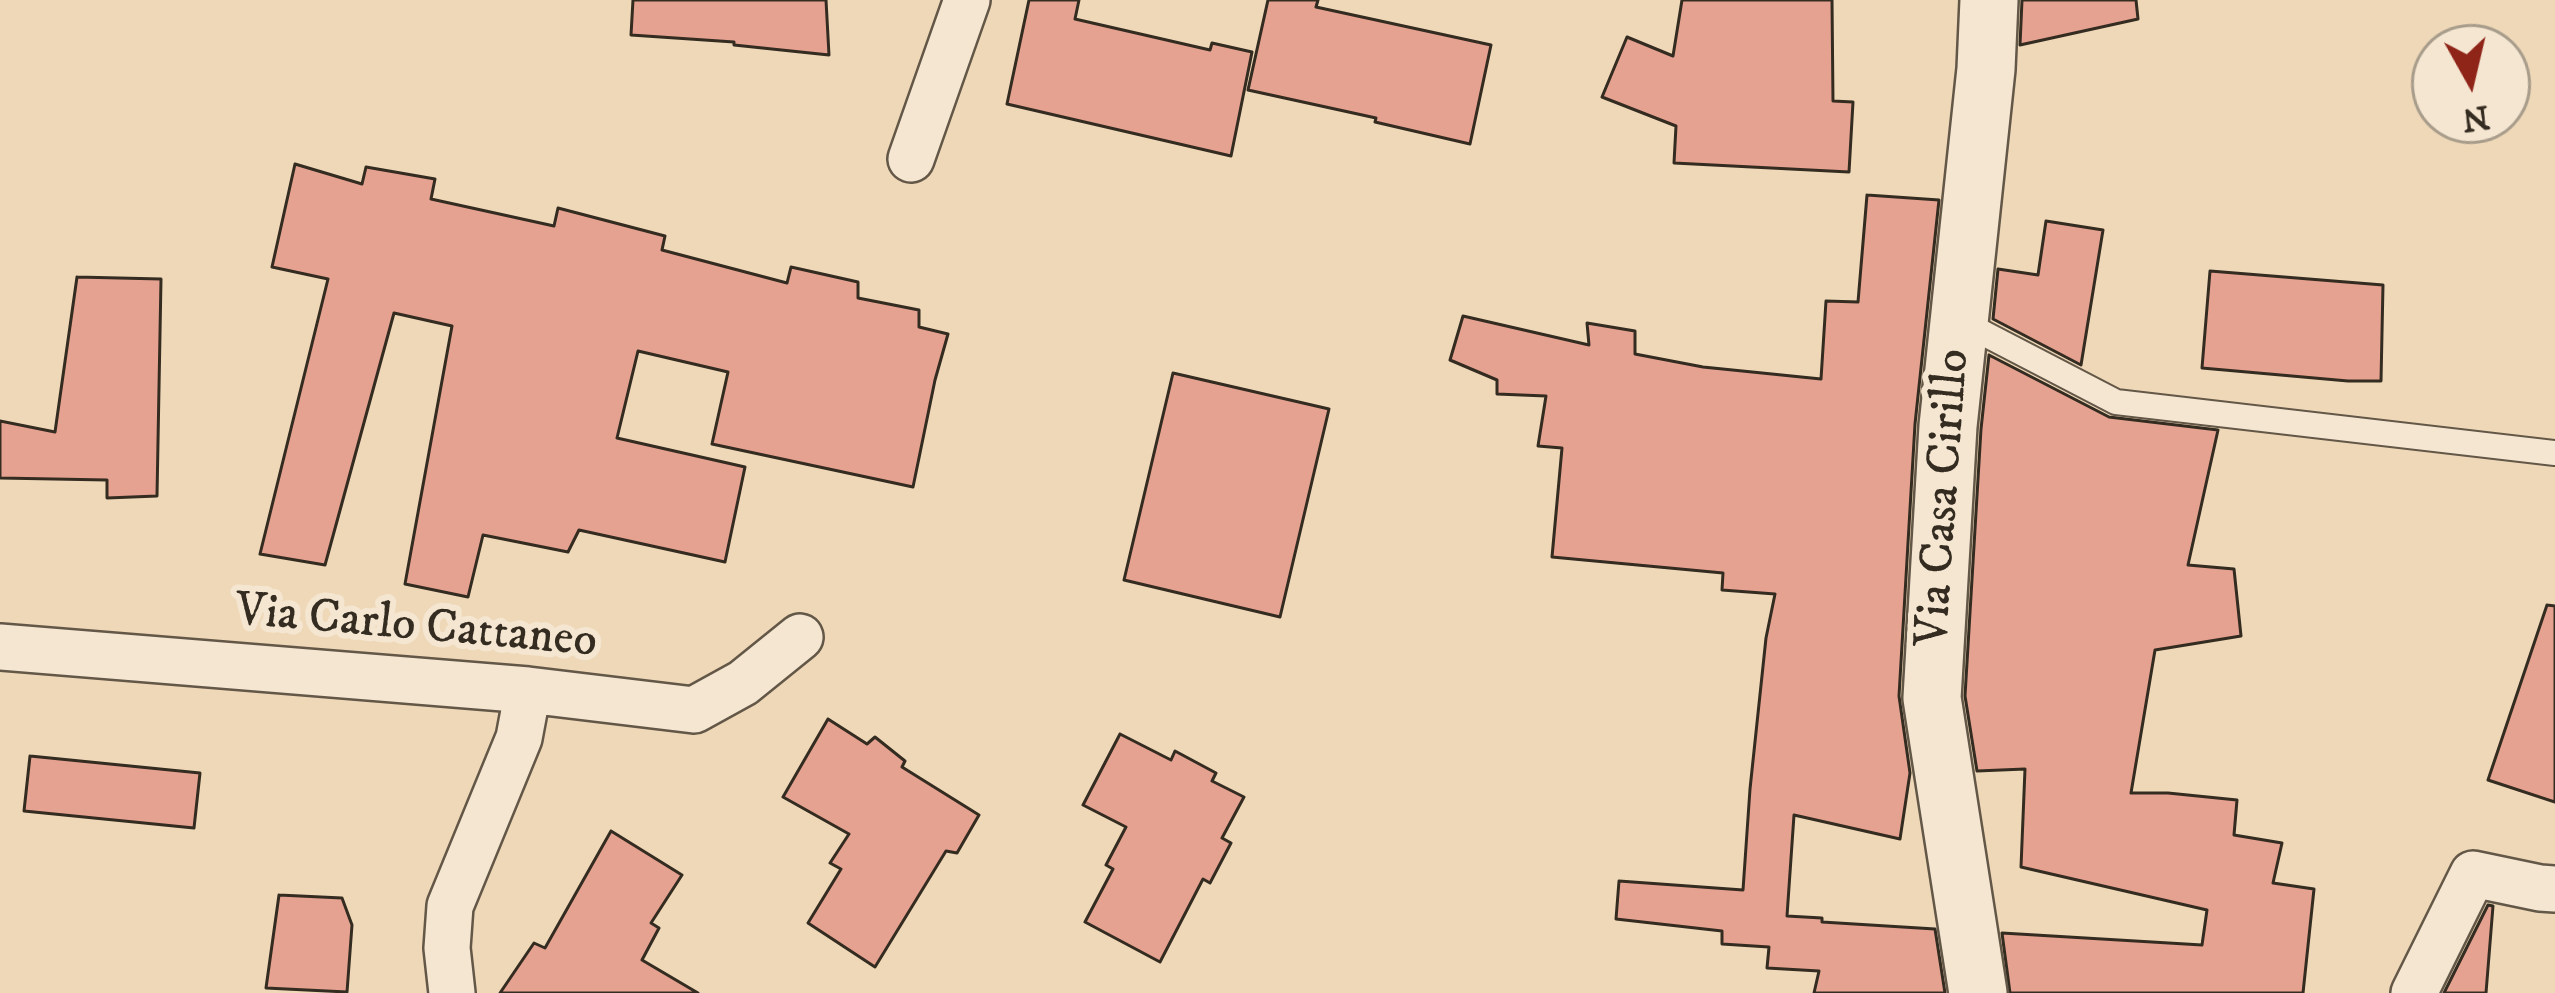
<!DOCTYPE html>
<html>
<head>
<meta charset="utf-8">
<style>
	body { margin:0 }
	#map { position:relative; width:2555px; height:993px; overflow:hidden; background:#efd8b8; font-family:"IM FELL DW Pica",serif }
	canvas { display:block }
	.north { position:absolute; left:2411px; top:24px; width:120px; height:120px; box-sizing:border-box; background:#f5e6d1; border:3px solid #a89c8b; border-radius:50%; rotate:172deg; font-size:33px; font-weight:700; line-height:48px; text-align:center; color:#342c21 }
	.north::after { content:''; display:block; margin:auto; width:42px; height:54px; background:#8f2418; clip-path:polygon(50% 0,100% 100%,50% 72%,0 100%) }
</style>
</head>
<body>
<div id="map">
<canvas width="2555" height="993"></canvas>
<div class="north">N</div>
</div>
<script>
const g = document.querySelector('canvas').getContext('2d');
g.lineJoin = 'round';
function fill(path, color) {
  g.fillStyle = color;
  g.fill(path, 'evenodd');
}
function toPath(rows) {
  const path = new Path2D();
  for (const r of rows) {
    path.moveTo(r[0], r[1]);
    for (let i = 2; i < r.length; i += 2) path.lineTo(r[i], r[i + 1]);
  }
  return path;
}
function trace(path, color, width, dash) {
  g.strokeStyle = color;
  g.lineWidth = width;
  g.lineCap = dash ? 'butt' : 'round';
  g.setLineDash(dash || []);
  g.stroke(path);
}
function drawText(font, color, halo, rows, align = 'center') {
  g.font = font + ' "IM FELL DW Pica",serif';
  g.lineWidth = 12;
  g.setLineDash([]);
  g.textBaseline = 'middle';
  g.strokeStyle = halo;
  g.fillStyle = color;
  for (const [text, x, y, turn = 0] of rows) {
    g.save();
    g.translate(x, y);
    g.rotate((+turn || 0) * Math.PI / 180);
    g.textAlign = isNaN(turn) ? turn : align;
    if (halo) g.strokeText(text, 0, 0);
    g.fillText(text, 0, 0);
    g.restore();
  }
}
const building = toPath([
	[633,0,826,0,829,55,734,45,734,42,631,35,633,0],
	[1029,0,1079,0,1075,19,1210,50,1212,43,1252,52,1231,156,1007,104,1029,0],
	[1268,0,1318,0,1316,7,1491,45,1470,144,1375,122,1376,118,1248,90,1268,0],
	[1682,0,1832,0,1833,101,1853,102,1849,172,1674,163,1676,126,1602,97,1627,37,1673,56,1682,0],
	[2022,0,2136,0,2138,19,2020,45,2022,0],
	[295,164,362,184,366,167,435,179,431,199,554,226,558,208,665,236,662,250,787,283,791,267,858,282,858,298,919,310,919,327,948,334,935,380,913,487,712,444,728,372,638,351,617,438,745,467,725,562,579,530,568,552,483,535,468,597,405,584,452,326,394,313,325,565,260,554,328,279,272,267,295,164],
	[1867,195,1939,200,1915,424,1899,696,1910,773,1900,839,1794,815,1787,916,1822,918,1822,922,1935,929,1945,993,1814,993,1819,971,1767,968,1769,947,1722,944,1722,931,1616,919,1619,881,1743,890,1750,789,1766,638,1775,594,1722,590,1723,573,1552,557,1562,448,1538,446,1546,396,1497,394,1497,380,1450,360,1463,316,1589,345,1587,323,1635,331,1635,354,1703,367,1821,379,1826,301,1858,302,1867,195],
	[2046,221,2103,230,2081,365,1993,319,1998,269,2038,275,2046,221],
	[2210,271,2383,285,2381,381,2348,381,2202,368,2210,271],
	[77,277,161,279,157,496,107,498,107,480,0,478,0,421,55,432,77,277],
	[1989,355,2109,417,2218,430,2188,565,2234,569,2241,636,2155,650,2131,793,2168,793,2237,800,2234,835,2282,843,2273,883,2314,889,2303,993,2010,993,2002,933,2202,945,2207,910,2021,867,2025,769,1977,771,1965,696,1981,429,1989,355],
	[1173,373,1329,409,1280,617,1124,580,1173,373],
	[2547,605,2555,606,2555,802,2488,780,2547,605],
	[828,719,867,744,875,737,905,761,902,767,979,815,957,853,946,851,875,967,808,923,841,869,830,863,849,834,783,797,828,719],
	[1120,734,1171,760,1175,751,1216,773,1212,781,1244,797,1222,838,1231,843,1210,883,1203,879,1160,962,1085,922,1113,869,1106,865,1126,827,1083,805,1120,734],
	[30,756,200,773,194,828,24,811,30,756],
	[611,831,682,875,651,923,659,928,642,960,698,993,500,993,534,943,545,948,611,831],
	[279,895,342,898,352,925,347,992,266,988,279,895],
	[2488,905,2493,906,2486,993,2444,993,2488,905]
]);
fill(building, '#e6a290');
trace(building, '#342c21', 3);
const service = toPath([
	[1960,321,2116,402,2555,453]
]);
const minor = toPath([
	[911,159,967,0],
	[0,647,528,690,694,710,743,683,800,637],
	[452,993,447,948,450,906,519,738,528,690],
	[2414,993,2473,874,2540,888,2555,889]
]);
const tertiary = toPath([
	[1978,993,1932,698,1948,426,1986,69,1989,0]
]);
trace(service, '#635747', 28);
trace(minor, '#635747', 50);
trace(tertiary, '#635747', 62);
trace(service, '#f5e6d1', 24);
trace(minor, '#f5e6d1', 45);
trace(tertiary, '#f5e6d1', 57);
drawText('48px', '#342c21', '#f5e6d1', [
	["Via Casa Cirillo",1946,498,-86],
	["Via Carlo Cattaneo",416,629,5]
]);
</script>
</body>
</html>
